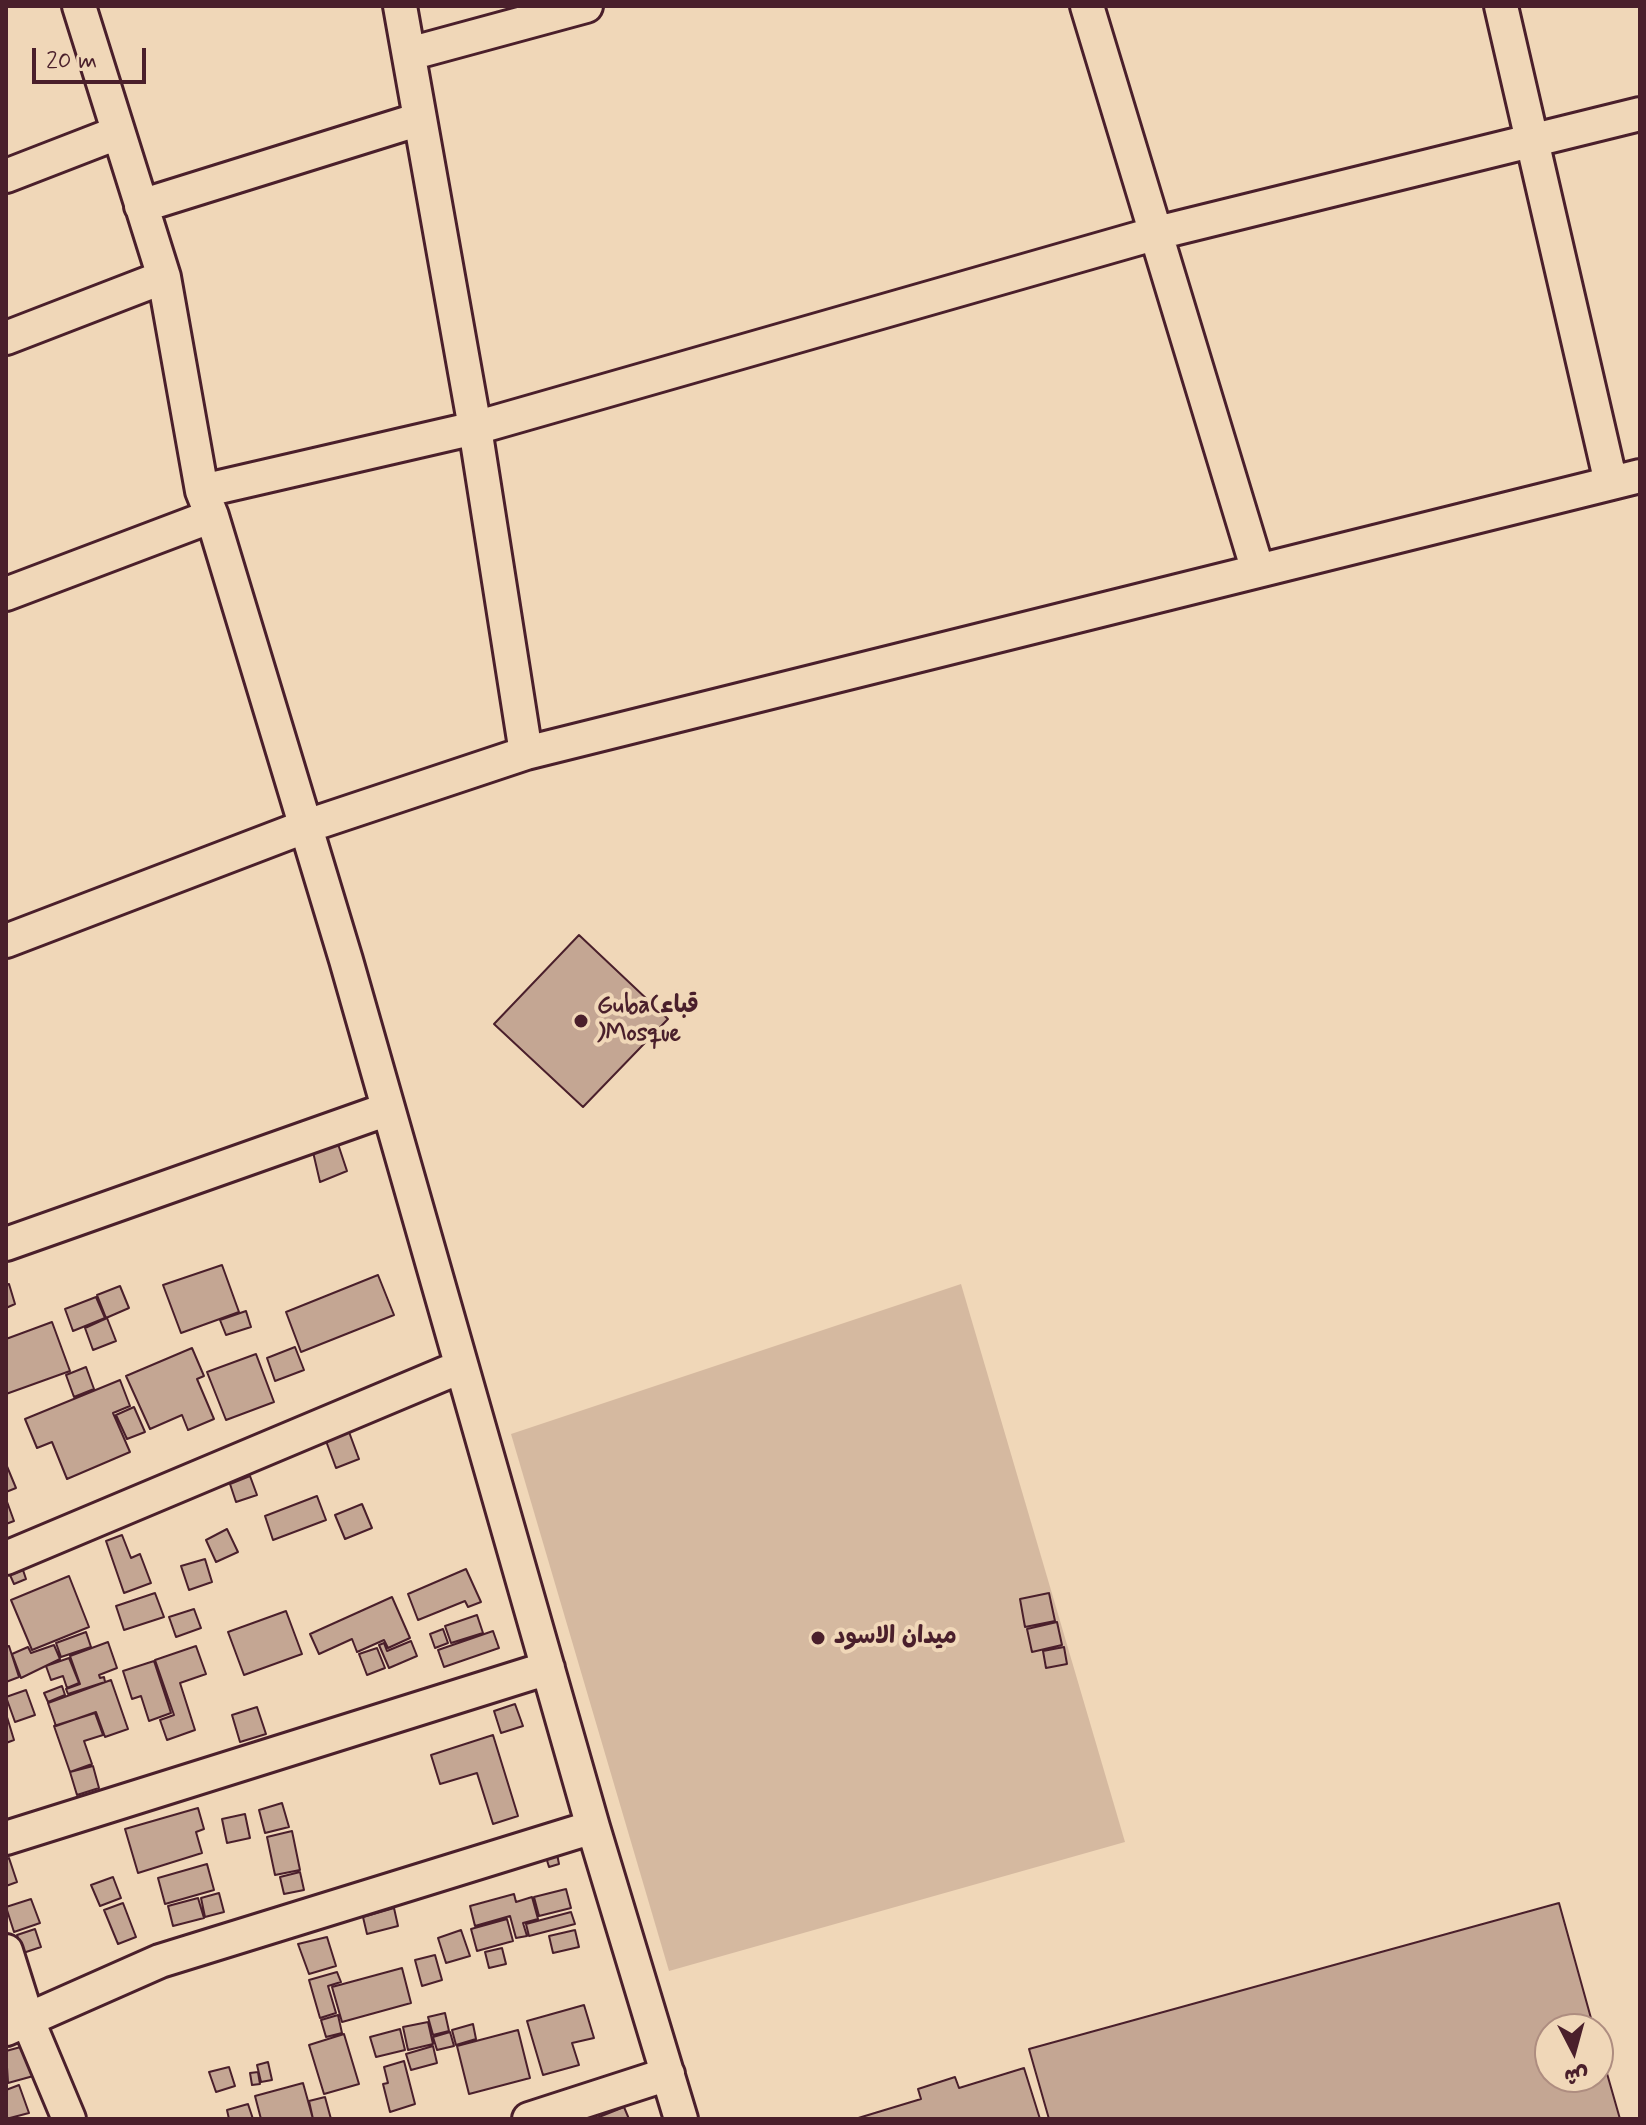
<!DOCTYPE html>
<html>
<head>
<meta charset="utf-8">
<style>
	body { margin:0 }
	#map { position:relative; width:1646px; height:2125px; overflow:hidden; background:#f0d7b8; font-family:Mynerve,"Playpen Sans Arabic",sans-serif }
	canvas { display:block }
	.frame { position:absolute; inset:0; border:8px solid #4a1f2b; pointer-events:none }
	.north { position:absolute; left:1534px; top:2013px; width:80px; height:80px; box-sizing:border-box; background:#f0d7b8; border:2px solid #ae8d80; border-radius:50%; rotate:174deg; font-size:22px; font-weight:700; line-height:32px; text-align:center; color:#4a1f2b }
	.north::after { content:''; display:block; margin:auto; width:28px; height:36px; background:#4a1f2b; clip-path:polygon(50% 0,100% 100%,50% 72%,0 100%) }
	.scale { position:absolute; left:32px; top:48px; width:114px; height:36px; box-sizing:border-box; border:4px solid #4a1f2b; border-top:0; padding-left:10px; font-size:24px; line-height:28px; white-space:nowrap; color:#4a1f2b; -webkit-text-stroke:6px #f0d7b8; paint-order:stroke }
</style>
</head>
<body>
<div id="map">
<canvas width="1646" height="2125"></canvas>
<div class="frame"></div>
<div class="north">ش</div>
<div class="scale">20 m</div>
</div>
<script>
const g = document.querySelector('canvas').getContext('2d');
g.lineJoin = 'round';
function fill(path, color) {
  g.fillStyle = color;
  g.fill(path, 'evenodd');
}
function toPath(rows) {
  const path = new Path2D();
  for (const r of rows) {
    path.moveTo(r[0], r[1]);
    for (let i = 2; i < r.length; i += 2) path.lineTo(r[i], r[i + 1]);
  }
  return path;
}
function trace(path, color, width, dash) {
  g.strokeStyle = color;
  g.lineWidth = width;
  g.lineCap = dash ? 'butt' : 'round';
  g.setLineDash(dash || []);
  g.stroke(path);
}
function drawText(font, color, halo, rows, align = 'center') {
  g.font = font + ' Mynerve,"Playpen Sans Arabic",sans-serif';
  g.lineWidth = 8;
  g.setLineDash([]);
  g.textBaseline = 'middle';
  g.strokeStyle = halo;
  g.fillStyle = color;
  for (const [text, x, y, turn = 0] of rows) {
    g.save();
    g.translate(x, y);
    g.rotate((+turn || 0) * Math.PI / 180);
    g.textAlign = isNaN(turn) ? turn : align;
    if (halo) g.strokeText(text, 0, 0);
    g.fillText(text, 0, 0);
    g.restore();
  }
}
fill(toPath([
	[961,1284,1125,1842,669,1971,511,1434]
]), '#d5b9a0');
const building = toPath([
	[579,935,668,1019,583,1107,494,1024,579,935],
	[338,1144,347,1171,320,1182,313,1152,338,1144],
	[222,1265,239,1312,181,1333,163,1285,222,1265],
	[378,1275,394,1315,301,1352,286,1312,378,1275],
	[9,1284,15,1304,6,1308,6,1285,9,1284],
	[120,1286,129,1308,106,1318,97,1295,120,1286],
	[96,1297,105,1318,73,1331,65,1309,96,1297],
	[246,1311,251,1327,226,1335,220,1320,246,1311],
	[107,1318,116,1341,93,1350,85,1328,107,1318],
	[52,1322,70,1371,6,1394,6,1339,52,1322],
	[295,1347,304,1370,275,1381,267,1358,295,1347],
	[192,1348,204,1376,197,1379,214,1419,188,1430,182,1415,150,1429,126,1376,192,1348],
	[256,1354,274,1402,226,1420,207,1372,256,1354],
	[86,1367,94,1389,74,1397,66,1375,86,1367],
	[120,1380,130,1406,113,1413,130,1452,67,1479,52,1442,37,1448,25,1419,120,1380],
	[134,1407,145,1432,127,1439,116,1415,134,1407],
	[349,1432,359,1459,336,1468,326,1441,349,1432],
	[6,1464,16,1488,6,1492,6,1464],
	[250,1476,257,1495,236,1502,230,1484,250,1476],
	[317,1496,326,1520,273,1540,265,1516,317,1496],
	[6,1499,14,1521,6,1524,6,1499],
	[362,1504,372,1528,345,1539,335,1515,362,1504],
	[227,1529,238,1552,216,1562,206,1540,227,1529],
	[122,1535,131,1558,140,1554,151,1583,124,1593,106,1541,122,1535],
	[205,1559,212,1582,189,1590,181,1566,205,1559],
	[466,1569,481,1602,468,1607,465,1601,418,1620,408,1594,466,1569],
	[23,1570,26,1579,14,1584,10,1575,23,1570],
	[69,1576,89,1627,32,1650,11,1600,69,1576],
	[155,1593,164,1617,124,1630,116,1606,155,1593],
	[1049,1593,1055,1621,1025,1627,1020,1599,1049,1593],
	[392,1597,410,1638,388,1648,384,1640,357,1652,352,1639,319,1654,310,1634,392,1597],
	[194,1609,201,1628,176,1637,169,1617,194,1609],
	[286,1611,302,1654,244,1675,228,1632,286,1611],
	[477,1615,483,1633,451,1643,445,1626,477,1615],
	[1057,1622,1062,1645,1032,1652,1027,1629,1057,1622],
	[443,1629,448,1643,435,1648,430,1634,443,1629],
	[493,1631,499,1648,444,1667,438,1650,493,1631],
	[86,1632,91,1647,61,1657,56,1643,86,1632],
	[411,1641,417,1656,389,1668,379,1645,384,1643,387,1651,411,1641],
	[108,1642,117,1668,99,1675,100,1678,104,1677,105,1682,68,1694,66,1689,80,1684,70,1656,108,1642],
	[54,1645,60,1659,21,1678,12,1654,28,1647,31,1653,54,1645],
	[9,1646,19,1677,6,1682,6,1647,9,1646],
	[196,1646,206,1674,180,1683,195,1730,167,1740,160,1720,174,1715,155,1660,196,1646],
	[1064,1647,1067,1664,1046,1668,1043,1651,1064,1647],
	[377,1648,385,1668,367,1675,359,1654,377,1648],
	[69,1658,79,1683,67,1688,63,1676,51,1680,46,1666,69,1658],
	[154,1661,171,1713,149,1721,141,1696,132,1699,123,1671,154,1661],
	[111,1680,128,1729,105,1737,96,1712,56,1726,48,1703,111,1680],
	[62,1686,65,1695,48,1702,44,1693,62,1686],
	[26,1690,35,1715,15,1722,6,1697,26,1690],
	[515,1704,523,1726,501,1733,494,1711,515,1704],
	[257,1707,266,1734,240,1742,232,1715,257,1707],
	[95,1713,103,1735,84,1741,92,1764,70,1772,54,1726,95,1713],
	[7,1717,14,1740,6,1743,6,1718,7,1717],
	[493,1735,518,1816,493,1824,477,1773,440,1784,431,1755,493,1735],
	[93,1766,99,1788,77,1795,70,1772,93,1766],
	[282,1803,289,1827,265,1833,259,1810,282,1803],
	[198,1808,204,1829,196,1832,202,1853,138,1873,125,1829,198,1808],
	[245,1814,250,1838,227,1843,222,1819,245,1814],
	[292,1831,300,1870,275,1875,267,1837,292,1831],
	[557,1854,559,1864,549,1867,546,1857,557,1854],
	[9,1858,17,1882,6,1886,6,1860,9,1858],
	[207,1864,214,1890,165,1904,158,1878,207,1864],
	[300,1872,304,1890,284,1894,280,1877,300,1872],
	[113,1877,121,1898,100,1906,91,1885,113,1877],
	[566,1889,571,1908,539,1916,534,1897,566,1889],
	[219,1893,224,1912,205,1917,201,1898,219,1893],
	[514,1894,516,1902,532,1897,538,1919,523,1923,527,1936,516,1938,510,1916,475,1926,470,1906,514,1894],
	[198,1898,204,1918,173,1926,168,1906,198,1898],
	[31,1899,40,1923,14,1932,6,1907,31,1899],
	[123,1903,136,1937,118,1944,104,1910,123,1903],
	[1559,1903,1594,2029,1550,2029,1550,2077,1598,2077,1598,2042,1620,2119,1049,2119,1029,2049,1559,1903],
	[394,1908,398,1926,367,1934,363,1917,394,1908],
	[571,1912,575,1924,529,1936,526,1924,571,1912],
	[507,1919,513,1941,477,1951,471,1929,507,1919],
	[35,1929,41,1947,23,1953,17,1935,35,1929],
	[461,1930,470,1956,446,1963,438,1938,461,1930],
	[575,1930,579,1947,553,1953,549,1936,575,1930],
	[327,1937,336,1966,309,1974,298,1944,327,1937],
	[502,1948,506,1964,489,1968,485,1952,502,1948],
	[435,1955,442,1980,422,1986,415,1960,435,1955],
	[402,1968,411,2003,342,2022,332,1987,402,1968],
	[337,1972,341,1982,328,1986,336,2013,320,2018,309,1980,337,1972],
	[584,2005,594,2038,572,2043,579,2065,543,2075,527,2021,584,2005],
	[445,2013,449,2031,433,2035,428,2017,445,2013],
	[338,2015,342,2033,326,2037,321,2020,338,2015],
	[428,2022,433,2044,408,2050,403,2027,428,2022],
	[473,2024,476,2039,456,2045,452,2030,473,2024],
	[400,2029,405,2050,376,2057,370,2037,400,2029],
	[518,2030,530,2078,469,2094,457,2046,518,2030],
	[450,2032,454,2046,437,2050,433,2037,450,2032],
	[344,2034,359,2084,324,2094,309,2045,344,2034],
	[28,2045,37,2075,8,2083,6,2051,28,2045],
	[433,2046,437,2063,411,2070,406,2054,433,2046],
	[404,2061,415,2104,390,2112,383,2084,388,2083,384,2067,404,2061],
	[268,2062,272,2080,261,2082,257,2065,268,2062],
	[229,2067,235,2086,216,2092,209,2072,229,2067],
	[1024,2068,1040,2119,855,2119,921,2099,918,2089,955,2077,959,2088,1024,2068],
	[258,2072,260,2084,252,2085,250,2073,258,2072],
	[303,2083,313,2119,261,2119,255,2096,303,2083],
	[19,2085,29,2113,6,2119,6,2090,19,2085],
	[325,2097,331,2119,313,2119,309,2101,325,2097],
	[248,2104,253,2119,229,2119,227,2110,248,2104],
	[624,2107,629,2119,594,2119,624,2107]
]);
fill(building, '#c4a693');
trace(building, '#4a1f2b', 2);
const street = toPath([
	[79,6,164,277,202,491,212,516,346,960,593,1827,681,2119],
	[400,6,475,428,526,753],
	[1087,6,1258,571],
	[1501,6,1611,483],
	[409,54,586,6],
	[6,176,117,133],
	[141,206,420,119],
	[6,338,164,277],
	[202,491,475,428,1157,233,1640,114],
	[6,594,212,516],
	[6,941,304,827,526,753,1640,476],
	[6,1244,388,1109],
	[6,1558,460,1367],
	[6,1838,548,1668],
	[6,1951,28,2021,69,2119],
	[6,2029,160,1961,593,1827],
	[529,2119,668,2074]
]);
trace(street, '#4a1f2b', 38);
trace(street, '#f0d7b8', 32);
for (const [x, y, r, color] of [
	[581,1021,8,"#4a1f2b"],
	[818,1638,8,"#4a1f2b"]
]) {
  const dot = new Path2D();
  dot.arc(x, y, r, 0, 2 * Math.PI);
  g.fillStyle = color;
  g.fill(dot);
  trace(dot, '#f0d7b8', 3);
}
drawText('bold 24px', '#4a1f2b', '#f0d7b8', [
	["Guba(قباء",597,1007],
	[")Mosque",597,1035],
	["ميدان الاسود",834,1638]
], 'left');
</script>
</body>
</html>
